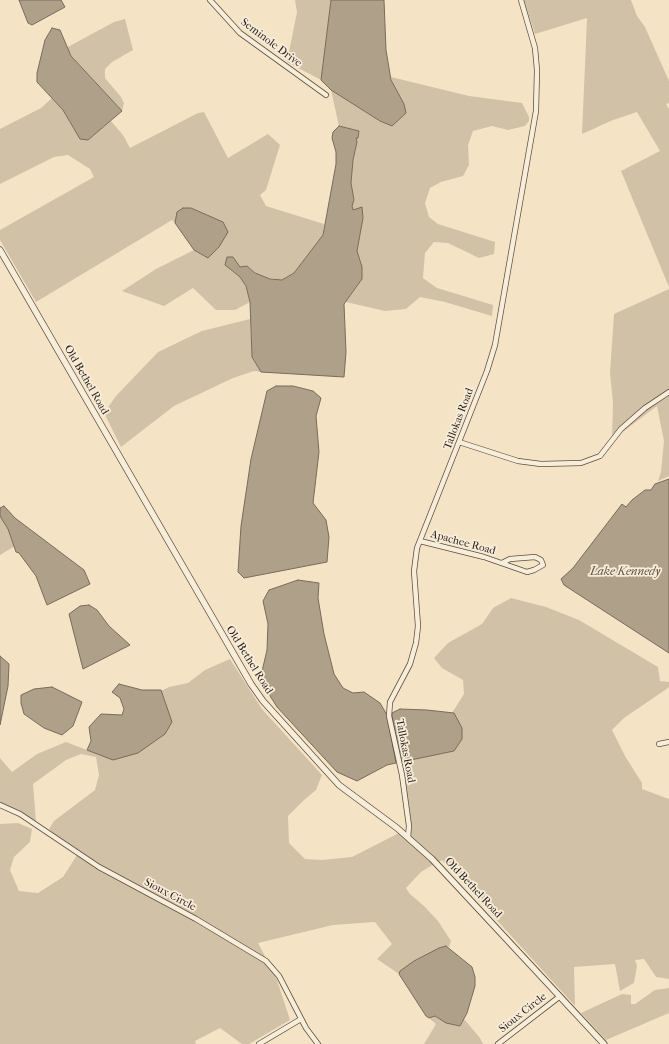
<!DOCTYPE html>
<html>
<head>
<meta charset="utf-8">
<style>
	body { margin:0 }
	canvas { display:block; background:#f4e4c5 }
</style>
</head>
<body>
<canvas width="669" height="1044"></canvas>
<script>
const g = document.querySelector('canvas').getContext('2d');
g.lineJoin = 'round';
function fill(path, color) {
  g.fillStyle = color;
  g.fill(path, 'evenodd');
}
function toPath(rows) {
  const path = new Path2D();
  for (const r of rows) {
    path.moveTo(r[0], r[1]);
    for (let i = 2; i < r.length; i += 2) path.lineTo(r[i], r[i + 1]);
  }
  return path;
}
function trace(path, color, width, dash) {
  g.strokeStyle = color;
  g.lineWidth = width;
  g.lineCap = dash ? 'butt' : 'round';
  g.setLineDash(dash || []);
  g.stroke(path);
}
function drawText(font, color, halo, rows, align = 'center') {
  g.font = font + ' "IM FELL French Canon",serif';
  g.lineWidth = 3.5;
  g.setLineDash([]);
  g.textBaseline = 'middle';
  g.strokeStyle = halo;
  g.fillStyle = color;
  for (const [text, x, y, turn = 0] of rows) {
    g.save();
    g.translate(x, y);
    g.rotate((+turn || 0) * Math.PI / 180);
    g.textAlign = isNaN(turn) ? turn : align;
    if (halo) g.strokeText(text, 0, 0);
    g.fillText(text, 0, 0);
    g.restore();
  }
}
fill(toPath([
	[295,0,331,0,321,80,287,62,297,12],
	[524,0,631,0,637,16,645,27,669,81,669,103,666,104,669,109,669,287,621,171,660,151,637,112,613,120,582,134,587,18,535,34],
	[125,19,133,50,112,62,105,69,105,78,121,97,124,103,122,111,71,56,66,48,114,22],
	[391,77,469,96,522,103,529,117,529,121,525,126,508,130,492,126,473,131,468,145,469,165,463,176,441,182,430,188,425,203,429,217,438,224,495,242,494,254,479,258,448,243,434,242,425,253,423,278,437,288,493,305,492,316,445,302,420,297,406,309,385,311,346,302,362,279,362,267,357,251,363,218,362,207,353,210,352,206,354,200,351,183,353,160,357,142,356,138,359,132,339,126,331,90,380,121,392,126,400,117],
	[52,98,63,110,80,139,88,140,111,121,123,135,130,148,198,113,204,112,228,158,268,134,280,145,266,190,260,195,266,206,324,224,323,235,294,273,282,280,261,277,247,266,240,267,233,257,230,270,240,277,246,286,250,302,235,310,216,310,193,288,164,306,122,291,156,269,194,250,208,257,172,220,36,302,0,240,0,230,94,177,90,169,68,155,54,157,0,184,0,129,41,108],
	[669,289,669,476,658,481,661,472,664,441,657,406,612,440,613,403,610,373,614,314],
	[250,319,252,357,261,372,254,371,233,378,174,406,121,447,104,413,116,396,158,352,202,331],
	[0,516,8,529,15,546,0,555],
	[511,598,546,607,579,620,658,667,660,681,669,682,669,687,665,690,624,718,612,730,625,756,642,783,642,789,669,799,669,979,656,977,644,959,635,960,637,966,634,983,620,991,615,964,574,967,575,1006,442,860,439,862,410,836,412,827,401,762,454,751,462,739,462,728,452,713,464,694,463,680,442,668,434,658,448,643,482,624,493,608],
	[230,659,262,709,322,775,316,790,304,800,288,816,289,843,305,859,322,860,352,857,399,833,434,864,421,872,406,888,410,894,425,907,438,921,451,941,449,947,446,946,412,964,400,971,399,974,377,959,392,944,375,922,333,925,258,943,276,977,290,1020,249,1044,242,1044,220,1028,195,1041,196,1044,0,1044,0,824,18,823,32,829,30,842,14,857,10,870,19,891,38,893,63,877,77,855,49,829,54,821,95,790,99,775,96,757,81,754,66,760,33,784,36,822,0,803,0,758,12,772,37,754,66,742,113,760,165,703,161,691,169,687,188,683,205,670],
	[669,988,669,1013,606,1040,581,1013,622,994,631,995,631,1004,635,1004,655,990],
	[435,1016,446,1023,460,1026,464,1019,480,1038,483,1044,424,1044,436,1024,429,1018]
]), '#d1c2a7');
const water = toPath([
	[19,0,61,0,65,7,32,25,28,23,19,0],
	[331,0,384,0,386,50,391,80,404,104,406,113,392,126,380,121,331,90,321,80,331,0],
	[52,28,60,30,71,56,122,111,88,140,80,139,63,110,37,82,37,73,45,40,52,28],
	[339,126,359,131,358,138,356,138,357,142,353,160,351,183,354,200,352,206,353,210,362,207,363,218,357,251,362,267,362,279,344,304,346,352,344,377,261,372,252,357,250,302,246,286,240,277,225,265,227,257,233,257,240,267,247,266,255,273,270,279,282,280,294,273,323,235,336,164,336,152,332,138,333,132,339,126],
	[183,208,191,208,223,222,228,232,219,247,208,258,194,250,175,223,177,212,183,208],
	[276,386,293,386,313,391,321,398,316,416,319,452,313,503,326,520,329,537,327,562,244,578,238,572,241,526,251,459,267,391,276,386],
	[669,479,669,653,564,585,561,579,573,568,622,504,626,507,632,500,645,490,651,490,655,484,669,479],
	[4,506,15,518,84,570,90,584,47,605,36,576,19,553,16,552,8,529,0,516,0,508,4,506],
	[298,580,319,583,318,598,324,634,334,674,343,688,353,693,364,692,380,703,387,715,396,763,387,765,357,781,337,772,277,707,260,680,267,650,268,624,263,601,269,590,298,580],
	[89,605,97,610,109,626,130,645,83,669,69,614,80,606,89,605],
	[0,656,9,664,8,686,0,725,0,656],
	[119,684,142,690,161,690,172,722,165,734,138,753,113,760,87,750,91,741,89,727,101,714,122,715,124,709,120,698,112,692,119,684],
	[52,687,82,702,73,726,62,735,44,728,24,714,21,703,21,695,34,689,52,687],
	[400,709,427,710,454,713,462,728,462,739,454,751,401,762,392,716,392,713,400,709],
	[446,946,472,967,475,977,475,986,467,1013,460,1026,446,1023,435,1016,429,1018,426,1016,399,974,400,971,414,961,439,948,446,946]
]);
fill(water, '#afa08a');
trace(water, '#796b5c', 1);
const minor = toPath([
	[210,0,240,33,326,95],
	[459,442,518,461,541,464,581,463,600,456,621,429,645,408,669,392],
	[420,541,484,557,527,572,534,570,543,565,541,560,535,557,510,559,502,563],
	[659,744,669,742],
	[0,805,20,814,99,867,196,919,266,961,279,976,306,1028,318,1044],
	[408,837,409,826,402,775,389,716,390,702,410,664,416,643,418,626,414,571,417,548,487,371,495,345,536,111,537,70,535,48,521,0],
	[259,1044,301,1019],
	[498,1044,559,997]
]);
const tertiary = toPath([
	[0,250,251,684,263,701,339,785,397,828,432,859,604,1044]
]);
trace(minor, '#5b4e42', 6);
trace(tertiary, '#5b4e42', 7);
trace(minor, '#f8edd9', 4.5);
trace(tertiary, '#f8edd9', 5.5);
drawText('11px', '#281c16', '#f8edd9', [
	["Seminole Drive",271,43,37],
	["Old Bethel Road",86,380,60],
	["Tallokas Road",459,419,-69],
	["Apachee Road",463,543,15],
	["Old Bethel Road",249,660,58],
	["Tallokas Road",405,751,79],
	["Old Bethel Road",473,888,47],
	["Sioux Circle",170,895,28],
	["Sioux Circle",523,1013,-38]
]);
drawText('italic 12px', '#5e5144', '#f8edd9', [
	["Lake Kennedy",625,572]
]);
</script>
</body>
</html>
